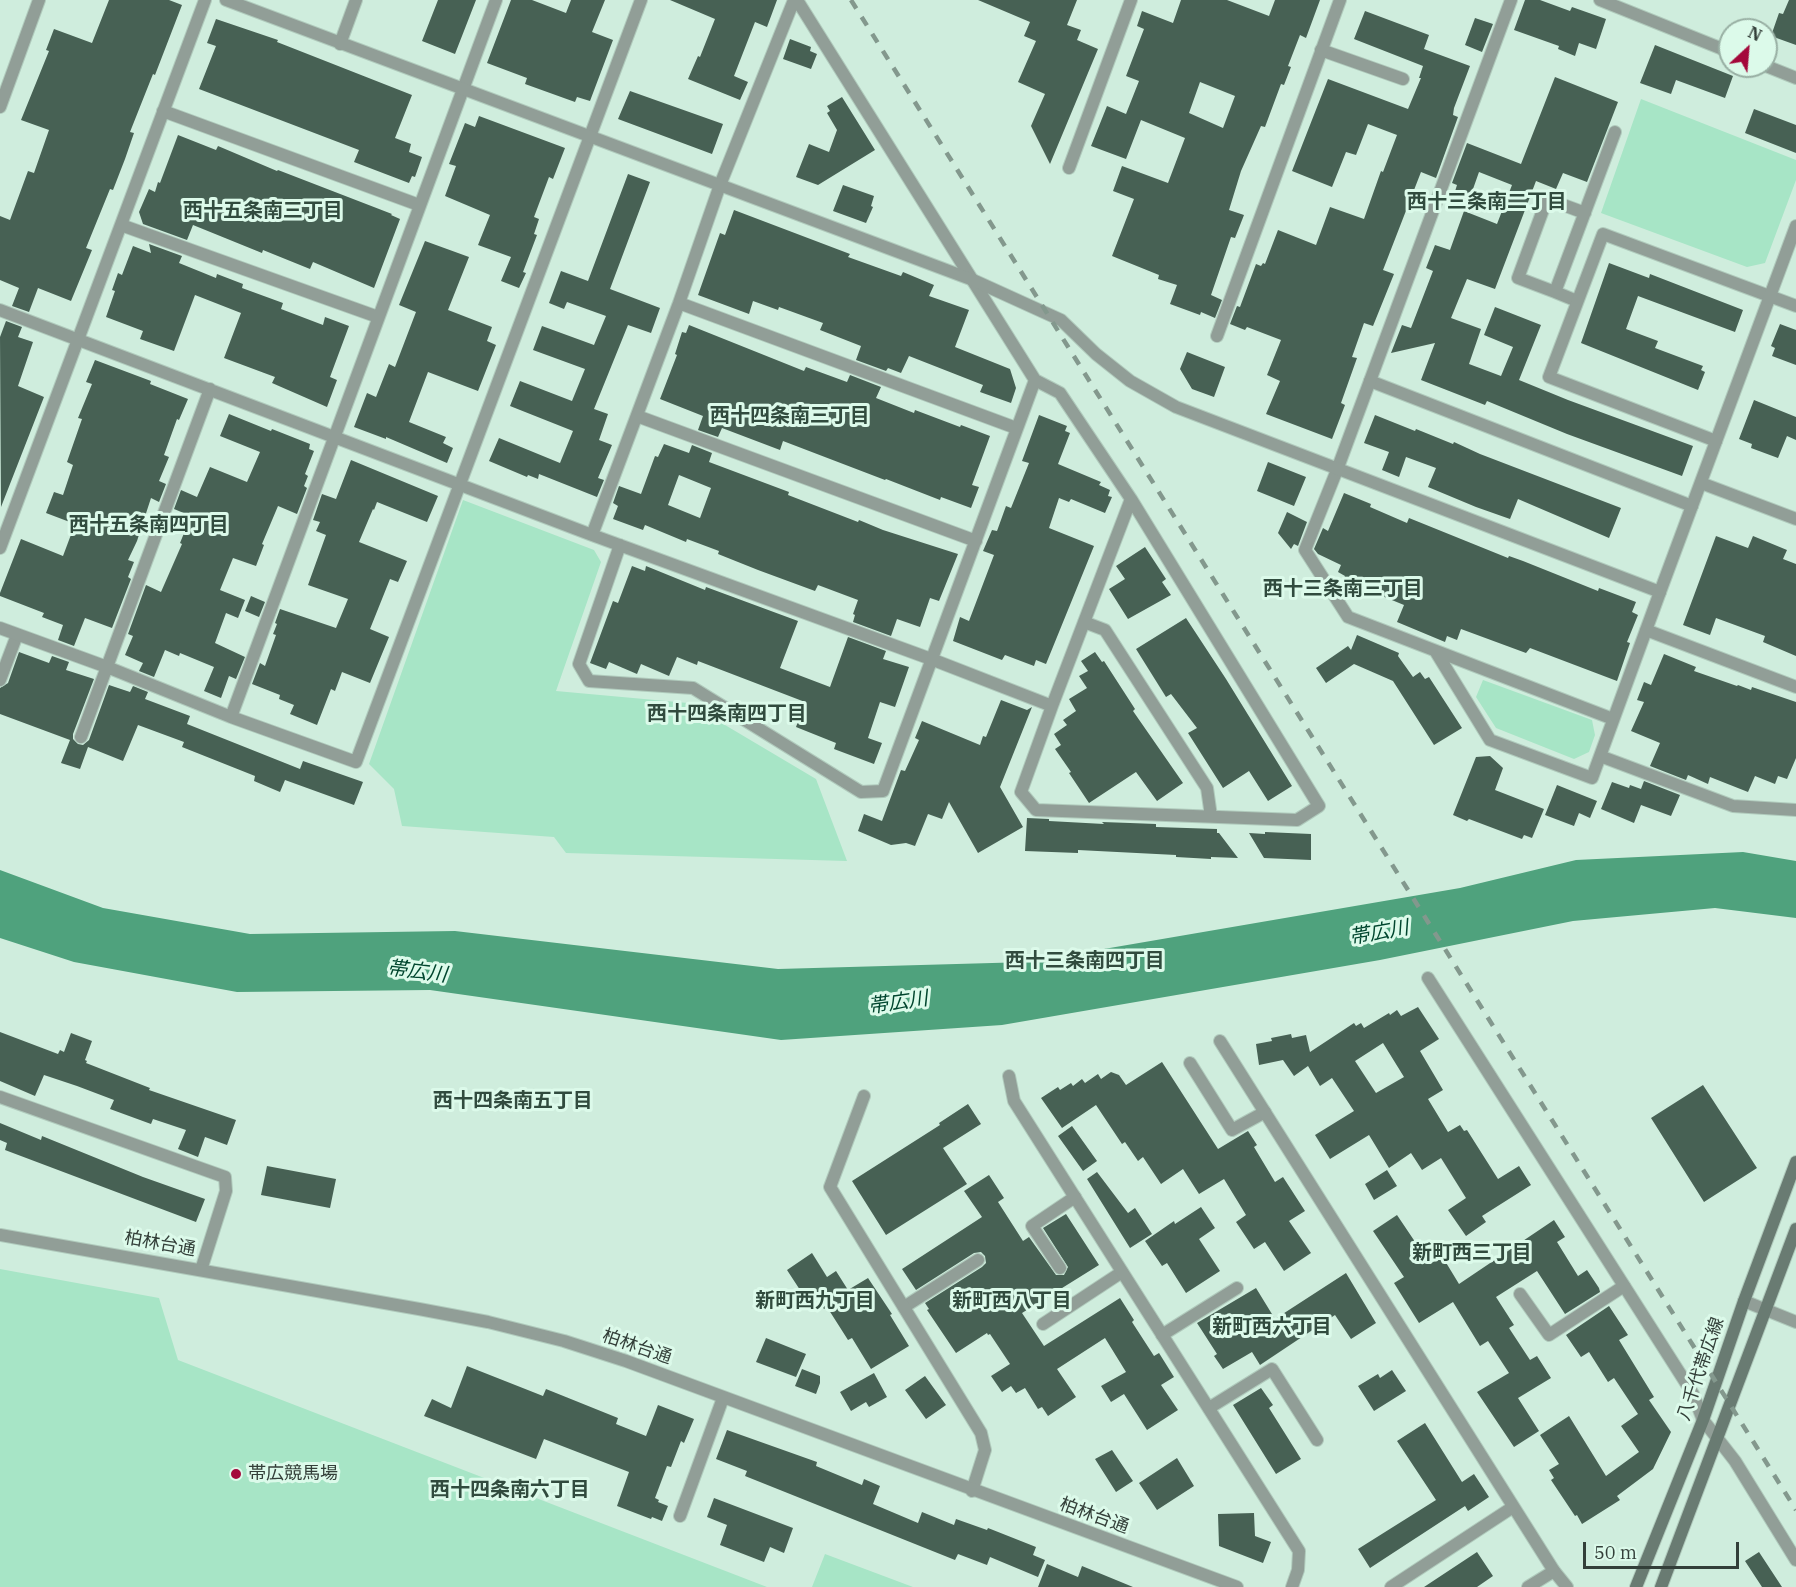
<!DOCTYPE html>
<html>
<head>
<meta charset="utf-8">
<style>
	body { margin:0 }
	#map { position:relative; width:1796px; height:1587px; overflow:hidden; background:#cfeddd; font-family:"IBM Plex Serif",serif }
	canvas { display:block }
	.north { position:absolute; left:1718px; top:18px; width:60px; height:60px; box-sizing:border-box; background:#dcfaea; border:2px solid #98afa3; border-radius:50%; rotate:26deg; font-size:16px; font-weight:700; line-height:24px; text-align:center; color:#333f39 }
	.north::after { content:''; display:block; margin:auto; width:21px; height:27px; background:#a4083b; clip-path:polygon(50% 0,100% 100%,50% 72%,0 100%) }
	.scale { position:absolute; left:1583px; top:1542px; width:156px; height:27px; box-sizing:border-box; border:3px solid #333f39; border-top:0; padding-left:8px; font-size:18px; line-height:21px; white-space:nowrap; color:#333f39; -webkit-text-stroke:4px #dcfaea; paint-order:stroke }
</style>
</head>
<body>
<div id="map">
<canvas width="1796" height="1587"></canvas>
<div class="north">N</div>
<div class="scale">50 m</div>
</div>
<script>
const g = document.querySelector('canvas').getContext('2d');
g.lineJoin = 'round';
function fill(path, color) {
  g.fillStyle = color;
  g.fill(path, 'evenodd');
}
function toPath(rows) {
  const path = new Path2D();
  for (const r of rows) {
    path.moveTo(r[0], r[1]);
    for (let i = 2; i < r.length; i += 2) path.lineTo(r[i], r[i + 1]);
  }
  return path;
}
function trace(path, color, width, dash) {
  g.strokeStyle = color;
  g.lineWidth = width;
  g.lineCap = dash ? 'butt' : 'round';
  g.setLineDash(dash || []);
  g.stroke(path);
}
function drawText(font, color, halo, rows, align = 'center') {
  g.font = font + ' "IBM Plex Serif","Noto Sans JP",serif';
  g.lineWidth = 6;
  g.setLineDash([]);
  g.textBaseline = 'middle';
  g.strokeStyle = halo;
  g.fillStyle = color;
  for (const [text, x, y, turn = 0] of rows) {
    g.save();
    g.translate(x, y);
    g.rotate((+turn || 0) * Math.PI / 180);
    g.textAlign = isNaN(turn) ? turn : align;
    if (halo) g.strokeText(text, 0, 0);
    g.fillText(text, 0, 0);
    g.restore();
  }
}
fill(toPath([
	[1641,99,1796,160,1796,180,1765,263,1747,267,1601,213],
	[463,500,594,550,601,562,556,691,688,703,816,779,847,861,566,853,554,837,402,826,394,789,369,764],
	[1483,680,1592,720,1595,735,1589,752,1574,759,1496,728,1476,697],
	[0,1269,159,1298,178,1360,767,1587,0,1587],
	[825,1554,913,1587,812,1587]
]), '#a7e5c6');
fill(toPath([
	[1743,852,1796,861,1796,918,1715,908,1573,921,1380,960,1002,1025,781,1040,430,990,237,992,74,962,0,938,0,870,103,908,250,934,455,931,778,969,1028,962,1460,888,1576,860]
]), '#4fa27d');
fill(toPath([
	[109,0,169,0,182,5,155,75,153,74,130,132,134,133,125,159,113,190,110,189,86,248,92,250,71,301,38,288,29,312,12,306,19,288,0,280,0,216,10,220,28,171,34,173,49,130,21,120,49,51,46,50,54,29,92,43],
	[438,0,476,0,455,54,422,41],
	[511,0,532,0,566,13,571,0,605,0,592,32,613,40,590,101,577,97,575,102,525,84,527,78,487,63],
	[670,0,777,0,767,27,755,22,734,76,748,82,740,100,688,79,698,56,700,57,715,19],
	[978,0,1077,0,1067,25,1081,30,1077,40,1098,49,1050,164,1031,126,1045,94,1018,82,1036,41,1024,36,1030,22],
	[1181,0,1227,0,1269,16,1275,0,1320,0,1306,38,1300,35,1288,66,1291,67,1284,85,1281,84,1265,127,1261,126,1241,171,1229,210,1244,215,1235,238,1231,237,1211,295,1222,300,1215,318,1201,312,1200,315,1170,304,1177,285,1158,279,1159,275,1112,256,1134,199,1113,191,1122,166,1168,183,1185,138,1141,120,1126,159,1091,146,1107,106,1126,114,1139,81,1126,76,1144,29,1137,26,1142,11,1173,23],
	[1200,82,1235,96,1223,128,1189,113],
	[1525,0,1540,0,1570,11,1572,7,1606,19,1596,49,1579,43,1575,56,1558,49,1559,46,1514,30],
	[1789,0,1796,0,1796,45,1771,36,1779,13,1783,14],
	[1365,11,1429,35,1424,49,1470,66,1454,108,1453,115,1458,117,1436,178,1421,172,1383,270,1394,274,1373,326,1364,323,1352,357,1357,358,1341,403,1345,405,1332,439,1266,414,1280,381,1267,375,1281,340,1247,327,1245,330,1230,324,1237,306,1240,307,1256,264,1261,266,1263,263,1265,264,1278,230,1316,245,1330,207,1364,219,1381,171,1383,172,1397,135,1368,124,1356,155,1346,152,1332,187,1292,171,1328,79,1408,109,1421,78,1419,78,1423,66,1354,39],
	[1475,18,1493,24,1482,52,1465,45],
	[216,19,278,40,277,42,412,95,395,138,411,144,409,152,422,157,415,177,412,176,409,183,354,162,359,150,199,89,216,46,207,43],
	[790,39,811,47,810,51,817,54,811,69,783,59],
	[1655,45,1733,76,1725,98,1676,80,1671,94,1640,83],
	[1555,77,1618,102,1587,182,1563,173,1556,189,1536,181,1495,289,1467,279,1451,318,1481,329,1469,364,1501,376,1513,347,1484,335,1495,307,1541,325,1519,380,1568,400,1693,446,1682,476,1567,434,1487,401,1485,405,1421,380,1435,343,1391,353,1402,325,1411,328,1433,271,1426,268,1435,245,1450,250,1464,211,1497,224,1512,185,1479,172,1467,206,1452,201,1457,185,1452,183,1467,143,1521,164],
	[630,91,723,124,712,154,618,119],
	[842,97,875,150,818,185,796,177,809,144,829,152,837,130,827,113,830,111,827,106],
	[1754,109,1796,125,1796,153,1745,133],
	[479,116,565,148,553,179,549,177,534,217,539,219,534,234,537,235,523,272,526,273,519,288,501,281,511,257,478,245,490,215,445,196,456,166,449,164,465,123,475,127],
	[178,135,216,150,218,146,277,171,278,170,392,214,391,215,400,219,374,288,313,262,310,269,263,250,262,253,193,225,187,240,143,224,139,212,149,189,155,192,158,182,160,183],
	[628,174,650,182,610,289,660,308,651,333,628,325,594,409,608,414,599,440,612,445,598,478,604,480,597,497,539,474,538,479,528,475,527,477,489,461,499,438,560,463,573,431,510,406,520,381,572,401,585,369,533,350,542,326,594,345,606,316,567,302,564,309,549,303,561,271,588,281],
	[843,185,874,196,871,206,873,207,866,223,833,211],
	[734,210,850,254,848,257,901,276,903,272,934,285,929,296,969,310,955,347,1010,369,1016,388,1011,403,980,392,983,385,909,356,901,373,888,368,886,371,856,360,861,346,820,330,823,323,779,307,778,310,753,301,749,314,698,295,720,233,725,235],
	[425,241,469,257,448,310,492,327,487,341,496,345,478,391,428,372,409,422,446,437,443,443,453,448,447,463,386,437,386,439,354,427,367,393,376,397,389,364,395,367,416,312,399,305],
	[149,244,182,256,179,263,216,278,217,274,243,284,242,288,283,303,281,309,323,325,325,317,349,326,330,377,337,380,327,407,272,383,275,377,224,358,241,313,195,295,174,351,140,339,143,331,106,317,115,291,112,290,118,273,122,275,133,246,151,253],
	[1609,263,1649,278,1650,274,1743,310,1735,332,1638,296,1626,329,1658,341,1655,348,1703,366,1701,370,1705,372,1698,390,1581,343],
	[6,321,22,327,18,337,33,342,18,386,44,397,1,507,0,337],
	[1780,324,1796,330,1796,365,1772,356,1775,348,1771,346],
	[689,325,804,371,806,367,847,382,850,375,881,387,876,398,914,413,915,410,960,427,961,425,990,436,972,485,979,487,971,508,941,497,940,500,886,479,885,480,783,441,780,450,722,428,718,437,698,430,703,416,660,399,677,355,675,354,682,332,686,333],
	[1187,352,1225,367,1214,397,1192,389,1180,369],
	[95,360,151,381,150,384,188,399,179,420,177,419,164,455,169,457,159,481,166,484,159,502,151,498,137,541,128,560,134,562,128,577,131,579,112,628,85,618,74,646,58,640,63,625,42,617,44,613,0,596,0,593,21,539,63,556,75,524,46,513,54,492,63,495,73,465,67,462,82,419,78,418,92,384,86,382],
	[1754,400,1796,417,1796,440,1787,436,1778,458,1751,448,1752,444,1739,439],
	[229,414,271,431,272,429,310,444,309,449,314,451,305,474,308,476,304,486,307,488,297,514,278,506,262,544,264,545,256,566,233,558,220,590,245,600,238,618,226,613,215,643,245,657,236,679,229,676,221,698,204,691,214,667,180,653,179,656,165,650,154,677,139,671,143,663,125,655,133,636,128,634,146,585,161,592,182,544,180,543,191,516,174,509,181,490,197,497,210,467,247,482,260,452,220,436],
	[1039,415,1067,426,1065,431,1070,433,1058,464,1101,482,1099,485,1110,490,1108,496,1112,497,1105,513,1071,499,1069,502,1059,498,1049,528,1094,546,1046,664,1036,660,1034,666,1005,655,1002,660,953,641,960,617,969,621,994,555,983,551,992,530,997,531,1006,506,1011,508,1029,463,1022,461],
	[1375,415,1415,431,1416,429,1453,444,1454,442,1480,454,1621,508,1609,538,1518,499,1510,519,1476,507,1428,487,1436,468,1406,457,1399,477,1382,470,1389,452,1364,443],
	[664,444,689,453,692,445,712,453,709,462,789,492,788,495,858,522,859,520,883,530,958,554,939,601,930,598,920,627,897,619,891,636,853,622,855,615,853,614,858,600,818,585,815,591,758,570,718,554,719,551,687,539,686,542,645,525,643,530,613,519,618,506,613,503,619,486,641,494,655,456,658,457],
	[679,475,711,488,700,518,668,505],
	[351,460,438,496,427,522,377,502,374,510,373,509,359,542,407,561,398,582,390,579,370,629,389,637,370,683,342,672,335,691,331,689,317,725,290,714,294,705,279,699,280,695,252,684,260,663,265,666,276,635,273,634,277,624,275,623,280,609,336,628,348,599,308,585,326,535,316,531,320,522,313,520,322,494,336,499],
	[1268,462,1306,477,1294,506,1257,491],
	[1344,493,1371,504,1370,507,1407,523,1409,518,1508,558,1509,556,1523,561,1598,591,1599,588,1636,602,1632,612,1638,615,1627,642,1630,643,1617,681,1530,648,1526,653,1461,629,1457,640,1447,636,1445,642,1397,622,1404,605,1343,580,1345,576,1338,572,1341,565,1318,554,1314,549,1323,528,1328,531],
	[1287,512,1307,522,1298,546,1294,544,1291,549,1278,533],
	[1716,536,1748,548,1753,536,1787,550,1783,559,1796,564,1796,656,1763,642,1765,636,1716,618,1710,635,1683,625],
	[1145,547,1166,579,1162,582,1171,595,1128,619,1109,589,1125,579,1116,566],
	[632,566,645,571,646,566,705,590,706,587,798,621,780,668,830,687,848,637,886,651,883,659,909,667,895,707,880,702,868,738,882,743,874,764,834,749,836,743,796,727,805,702,698,661,697,665,677,657,669,676,641,664,637,674,609,662,606,669,590,663,613,601,618,603],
	[251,596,265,602,259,617,245,611],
	[1186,618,1226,679,1292,786,1268,801,1249,771,1223,788,1188,733,1197,728,1171,694,1166,697,1136,649],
	[1357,635,1399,653,1398,656,1413,677,1420,672,1425,679,1429,677,1462,728,1434,745,1393,681,1354,664,1326,683,1316,668,1348,646,1351,650],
	[19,652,49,663,52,656,69,662,66,670,94,679,73,734,73,739,78,744,83,745,89,740,109,685,130,692,133,686,148,692,145,699,190,716,187,724,300,769,303,761,363,782,354,805,285,780,280,792,254,781,255,776,182,747,184,742,138,725,123,761,88,747,80,769,61,763,70,740,0,714,0,688,8,683],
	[1095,652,1102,662,1104,661,1135,709,1133,711,1183,783,1157,801,1136,772,1089,803,1069,773,1071,772,1055,749,1061,745,1054,734,1067,725,1063,720,1076,711,1069,699,1087,688,1079,676,1088,671,1081,661],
	[1664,654,1696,667,1694,671,1737,686,1738,685,1751,690,1752,687,1796,702,1796,758,1787,779,1778,776,1775,784,1755,776,1748,792,1710,777,1708,784,1688,775,1686,780,1650,766,1660,743,1631,731,1644,702,1637,700,1644,682,1651,685],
	[1001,700,1027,710,1032,707,1000,787,1023,827,978,853,949,802,942,819,928,814,915,846,906,843,891,845,858,831,864,814,882,821,901,770,905,771,919,740,915,738,922,721,980,745,983,736,986,737],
	[1490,756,1503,768,1495,790,1544,809,1532,838,1524,835,1522,839,1469,819,1467,821,1453,815,1476,757],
	[1644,781,1680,795,1671,816,1641,805,1634,823,1601,809,1612,782,1629,788,1630,785,1641,789],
	[1557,785,1597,801,1590,818,1579,813,1574,826,1545,815],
	[1027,818,1049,819,1049,821,1104,824,1102,822,1130,823,1156,824,1156,827,1217,829,1217,833,1219,833,1238,858,1211,857,1211,859,1176,857,1176,855,1078,850,1078,853,1025,851],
	[1265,832,1311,834,1311,860,1264,858,1249,833,1265,834],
	[1418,1007,1439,1039,1420,1051,1443,1090,1428,1099,1448,1132,1460,1125,1464,1131,1467,1130,1498,1179,1519,1166,1531,1185,1482,1216,1486,1222,1466,1236,1448,1210,1466,1198,1441,1158,1422,1170,1411,1153,1389,1168,1369,1135,1330,1159,1315,1135,1354,1111,1332,1078,1320,1086,1308,1066,1294,1076,1283,1060,1259,1065,1256,1044,1272,1041,1271,1038,1291,1034,1292,1038,1306,1035,1310,1052,1354,1023,1356,1026,1361,1023,1364,1028,1389,1013,1390,1015,1397,1010,1401,1016],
	[1383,1043,1404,1077,1376,1093,1355,1061],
	[0,1032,58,1054,60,1050,64,1052,71,1033,92,1041,85,1060,87,1061,86,1063,150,1088,149,1090,236,1120,227,1145,205,1137,198,1157,178,1149,186,1130,153,1119,151,1124,110,1109,114,1100,77,1086,44,1075,35,1096,0,1081],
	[1162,1062,1218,1149,1248,1131,1257,1145,1254,1147,1275,1182,1283,1177,1305,1211,1289,1221,1311,1253,1284,1271,1265,1242,1254,1249,1236,1222,1246,1215,1224,1179,1199,1194,1183,1169,1161,1184,1143,1157,1138,1161,1125,1142,1122,1144,1096,1105,1062,1128,1041,1098,1058,1087,1060,1090,1071,1083,1073,1086,1082,1079,1085,1083,1098,1074,1101,1079,1111,1072,1119,1075,1126,1085],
	[1703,1085,1757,1168,1704,1202,1651,1118],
	[968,1104,981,1124,943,1148,967,1184,886,1235,852,1181,940,1125,939,1123],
	[0,1123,41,1140,42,1136,143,1177,205,1199,196,1222,5,1150,7,1143,0,1140],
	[1072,1126,1097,1161,1083,1171,1058,1136],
	[267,1166,336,1179,330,1208,261,1195],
	[1387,1170,1397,1186,1374,1200,1365,1184],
	[1097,1172,1128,1213,1135,1208,1152,1234,1130,1248,1087,1179],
	[989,1175,1004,1198,998,1202,1023,1241,1029,1237,1056,1275,1064,1275,1068,1267,1043,1228,1066,1214,1099,1265,1022,1313,1044,1346,1120,1298,1134,1320,1132,1322,1154,1356,1159,1353,1174,1377,1161,1385,1178,1410,1147,1430,1124,1394,1111,1402,1101,1386,1126,1372,1105,1338,1057,1369,1076,1397,1048,1416,1042,1407,1038,1409,1025,1388,1016,1393,1011,1386,1002,1392,991,1376,1010,1364,990,1334,988,1335,987,1333,956,1353,927,1310,929,1309,925,1303,982,1267,986,1263,985,1256,981,1252,974,1253,916,1290,902,1269,982,1217,964,1191],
	[1201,1207,1215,1228,1199,1239,1220,1271,1186,1293,1167,1263,1162,1266,1145,1241,1174,1221,1175,1224],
	[1397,1215,1430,1264,1442,1256,1459,1284,1554,1220,1565,1237,1557,1242,1578,1276,1587,1270,1599,1288,1600,1292,1565,1314,1537,1271,1496,1297,1514,1325,1509,1328,1530,1360,1537,1356,1551,1378,1518,1398,1539,1431,1514,1447,1477,1392,1509,1373,1488,1341,1480,1346,1453,1302,1419,1323,1394,1283,1404,1277,1373,1231],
	[812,1253,827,1277,836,1271,848,1290,868,1278,892,1314,890,1315,909,1346,871,1369,852,1338,848,1340,827,1307,824,1309,810,1288,802,1293,787,1270],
	[1346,1273,1376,1323,1351,1339,1335,1315,1260,1365,1252,1352,1223,1369,1214,1356,1217,1354,1197,1323,1256,1288,1275,1319],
	[1609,1306,1628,1335,1619,1340,1654,1397,1649,1400,1671,1432,1653,1469,1617,1496,1620,1500,1582,1524,1577,1515,1575,1516,1551,1480,1554,1478,1549,1470,1559,1464,1540,1435,1569,1416,1606,1476,1639,1452,1621,1426,1638,1414,1614,1378,1608,1382,1589,1352,1581,1357,1566,1335],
	[766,1338,806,1354,796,1377,756,1362],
	[467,1366,543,1396,546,1389,618,1418,616,1424,646,1436,658,1405,694,1419,684,1443,681,1441,671,1467,667,1466,655,1498,659,1500,658,1502,668,1506,662,1521,652,1517,651,1519,617,1506,629,1472,544,1439,536,1459,424,1416,432,1399,451,1408],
	[802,1369,820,1376,820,1383,816,1394,795,1386],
	[1392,1370,1406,1391,1374,1411,1358,1386,1378,1374,1380,1378],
	[874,1373,887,1397,869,1407,866,1402,851,1411,840,1392],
	[925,1376,946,1405,926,1419,905,1390],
	[1261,1388,1273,1405,1269,1408,1301,1459,1276,1474,1233,1405],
	[1425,1423,1462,1482,1474,1474,1489,1497,1468,1511,1465,1506,1370,1568,1358,1549,1436,1500,1397,1441],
	[727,1430,817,1462,816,1466,862,1485,864,1479,880,1486,873,1504,918,1523,922,1512,954,1525,956,1519,987,1530,988,1528,1036,1547,1033,1555,1045,1560,1038,1577,990,1557,987,1565,958,1554,955,1560,745,1476,747,1471,716,1459],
	[1112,1450,1133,1481,1116,1492,1095,1459],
	[1177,1458,1194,1486,1157,1510,1139,1483],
	[714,1498,793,1528,784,1553,770,1547,764,1562,720,1545,727,1525,707,1517],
	[1254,1513,1255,1536,1271,1542,1263,1563,1219,1546,1218,1514],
	[1477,1552,1493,1576,1477,1587,1424,1587],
	[1759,1552,1782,1587,1762,1587,1745,1561],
	[1047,1564,1078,1577,1082,1566,1133,1587,1038,1587]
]), '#476154');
const service = toPath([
	[1321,50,1403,79],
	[1555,292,1518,278,1547,199,1585,213],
	[1577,301,1555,292,1615,132],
	[1370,381,1692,506],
	[0,680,17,635],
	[1190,1063,1232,1130,1265,1112],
	[1060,1268,1032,1226,1075,1197],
	[1520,1294,1549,1335,1624,1286],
	[904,1307,978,1260],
	[1043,1324,1122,1272],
	[1162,1335,1237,1288],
	[1209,1408,1272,1369,1317,1440],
	[680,1516,723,1398],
	[1528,1587,1554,1571]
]);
const minor = toPath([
	[1511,0,1337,470,1305,550,1348,617,1613,719],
	[1600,0,1730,52],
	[340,44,356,0],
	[1766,66,1796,78],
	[163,111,419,205],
	[1069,168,1131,0],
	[121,225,378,317],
	[679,303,1016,428],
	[0,310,592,535,931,659,1052,706],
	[1217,336,1340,0],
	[1035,380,1060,393,1131,499,1319,806,1297,820,1036,810,1021,792,1052,706,1131,499],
	[637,416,976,541],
	[1716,441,1549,377,1603,234,1796,306],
	[592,535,679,303,720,185,794,0],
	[620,545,579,664,589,681,693,688,861,792,883,791,1035,380,797,0],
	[0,548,205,0],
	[1084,622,1105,630,1207,788,1211,816],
	[0,628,107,667,231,717,356,762,641,0],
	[1646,630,1796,687],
	[1436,652,1490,740,1592,778,1660,592],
	[231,717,496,0],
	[81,737,210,389],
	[1600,756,1733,806,1796,810],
	[1428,978,1693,1394,1703,1420,1735,1461,1796,1560],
	[1220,1041,1554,1571,1567,1587],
	[1009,1076,1014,1101,1299,1551,1298,1570,1292,1587],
	[864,1096,830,1187,981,1433,985,1450,972,1491],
	[0,1097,225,1177,226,1191,201,1270],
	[1744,1301,1796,1322],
	[1391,1587,1513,1507]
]);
const tertiary = toPath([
	[226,0,973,280,1061,320,1096,354,1130,381,1176,407,1660,592,1796,226],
	[0,107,39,0],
	[1701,483,1796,519],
	[0,1235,419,1309,488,1322,564,1341,626,1361,1237,1587]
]);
const secondary = toPath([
	[1636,1587,1703,1420,1744,1301,1796,1162],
	[1661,1587,1796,1229]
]);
trace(service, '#b0cabc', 14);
trace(minor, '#b0cabc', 14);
trace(tertiary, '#b0cabc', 14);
trace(secondary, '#b0cabc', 14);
trace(service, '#919e97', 12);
trace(minor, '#919e97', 12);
trace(tertiary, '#919e97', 12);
trace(secondary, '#697b72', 12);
trace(toPath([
	[851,0,1796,1510]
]), '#83988d', 4.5, [10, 10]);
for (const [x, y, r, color] of [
	[236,1474,6,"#a4083b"]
]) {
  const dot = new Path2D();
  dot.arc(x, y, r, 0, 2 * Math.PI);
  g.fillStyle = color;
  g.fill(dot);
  trace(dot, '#dcfaea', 2);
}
drawText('18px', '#333f39', '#dcfaea', [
	["柏林台通",160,1244,10],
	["柏林台通",637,1347,19],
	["八千代帯広線",1701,1369,-71],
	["柏林台通",1094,1516,20]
]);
drawText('18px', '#333f39', '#dcfaea', [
	["帯広競馬場",248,1474]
], 'left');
drawText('bold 20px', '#314b3e', '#dcfaea', [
	["西十三条南二丁目",1487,202],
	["西十五条南三丁目",263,211],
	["西十四条南三丁目",790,416],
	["西十五条南四丁目",149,525],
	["西十三条南三丁目",1343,589],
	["西十四条南四丁目",727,714],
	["西十三条南四丁目",1085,961],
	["西十四条南五丁目",513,1101],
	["新町西三丁目",1472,1253],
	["新町西九丁目",815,1301],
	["新町西八丁目",1012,1301],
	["新町西六丁目",1272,1327],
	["西十四条南六丁目",510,1490]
]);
drawText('italic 20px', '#00462e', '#dcfaea', [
	["帯広川",1379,933,-10],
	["帯広川",417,972,7],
	["帯広川",898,1003,-8]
]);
</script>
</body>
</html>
